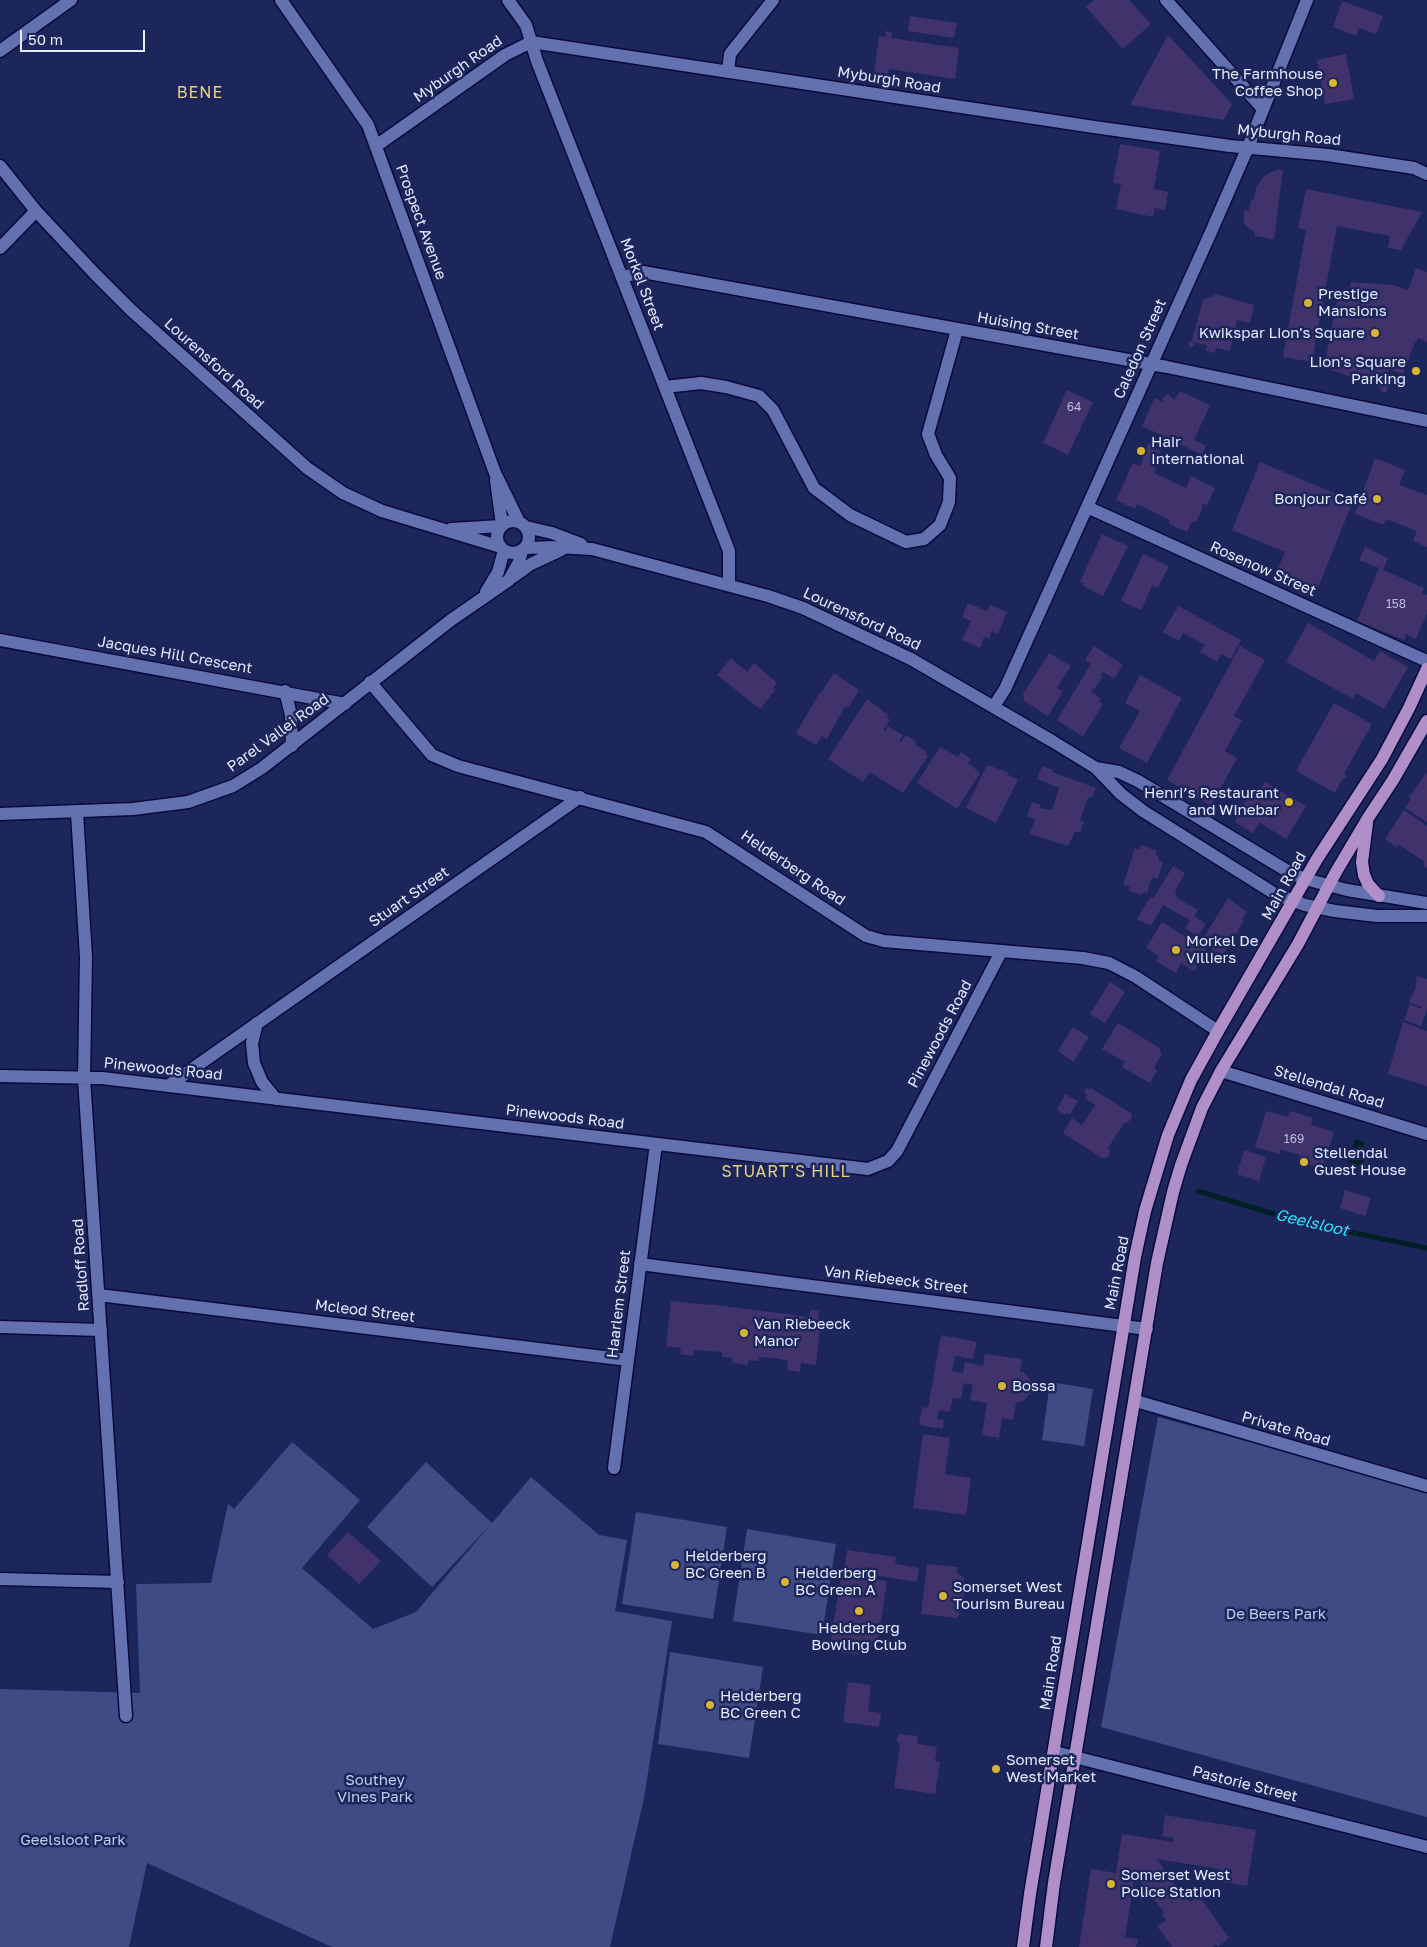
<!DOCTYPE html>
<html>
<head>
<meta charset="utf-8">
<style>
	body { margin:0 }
	#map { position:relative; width:1427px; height:1947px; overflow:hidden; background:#1d265a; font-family:"Golos Text",sans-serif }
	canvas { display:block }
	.scale { position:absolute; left:20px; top:30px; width:125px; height:22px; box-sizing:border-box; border:2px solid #e4eaff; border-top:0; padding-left:6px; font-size:15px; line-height:18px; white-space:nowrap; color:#e4eaff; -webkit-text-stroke:4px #1d265a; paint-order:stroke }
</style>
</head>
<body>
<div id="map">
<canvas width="1427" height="1947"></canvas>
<div class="scale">50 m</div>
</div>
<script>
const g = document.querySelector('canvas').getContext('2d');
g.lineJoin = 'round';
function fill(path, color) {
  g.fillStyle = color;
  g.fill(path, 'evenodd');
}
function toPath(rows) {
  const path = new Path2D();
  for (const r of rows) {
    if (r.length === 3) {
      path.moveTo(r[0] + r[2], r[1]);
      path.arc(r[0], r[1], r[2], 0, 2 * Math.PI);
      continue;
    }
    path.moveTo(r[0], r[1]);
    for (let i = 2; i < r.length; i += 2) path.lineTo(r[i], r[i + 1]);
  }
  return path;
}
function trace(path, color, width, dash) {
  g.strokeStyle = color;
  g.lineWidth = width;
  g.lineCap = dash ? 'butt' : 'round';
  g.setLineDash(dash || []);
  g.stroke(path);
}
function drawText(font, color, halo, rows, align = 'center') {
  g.font = font + ' "Golos Text",sans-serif';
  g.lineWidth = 5;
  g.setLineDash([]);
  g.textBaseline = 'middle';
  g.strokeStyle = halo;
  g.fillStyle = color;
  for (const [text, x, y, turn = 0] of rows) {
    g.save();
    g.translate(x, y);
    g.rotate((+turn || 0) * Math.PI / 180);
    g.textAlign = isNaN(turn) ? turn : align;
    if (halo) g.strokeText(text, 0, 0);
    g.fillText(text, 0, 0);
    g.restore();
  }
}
fill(toPath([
	[1050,1382,1093,1389,1084,1446,1042,1440],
	[1158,1417,1427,1490,1427,1817,1101,1727],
	[292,1442,360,1500,302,1568,373,1629,416,1612,491,1524,432,1587,367,1527,426,1462,492,1523,531,1477,599,1535,627,1540,615,1611,672,1621,644,1798,610,1947,332,1947,147,1863,129,1947,0,1947,0,1689,140,1693,136,1584,211,1583,228,1504,234,1509],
	[636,1512,727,1527,713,1619,622,1604],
	[747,1529,836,1544,822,1635,733,1621],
	[670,1652,763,1667,749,1758,658,1744]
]), '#3e4b85');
fill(toPath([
	[1355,1139,1365,1142,1360,1158,1364,1160,1361,1167,1348,1163]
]), '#002027');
trace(toPath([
	[1198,1191,1297,1221,1427,1248]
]), '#002027', 5);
fill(toPath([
	[1094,0,1129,0,1151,24,1123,49,1086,7],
	[1342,1,1383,16,1376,34,1359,28,1356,36,1333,27],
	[910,16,957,23,954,38,908,31],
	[886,31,892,32,891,38,959,48,955,79,889,69,888,75,874,73,879,36,885,37],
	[1168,35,1232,104,1224,120,1130,105],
	[1346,54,1354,99,1325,104,1317,60],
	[1120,144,1160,151,1154,189,1168,192,1165,210,1155,208,1153,217,1116,209,1121,184,1113,183],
	[1283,169,1274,239,1254,236,1255,233,1244,224,1244,210,1249,211,1251,200,1254,200,1256,188,1263,177,1273,171],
	[1306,189,1422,212,1401,250,1388,248,1390,236,1337,226,1312,362,1283,357,1306,230,1298,228],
	[1416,268,1427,272,1427,342,1418,338,1416,343,1415,342,1403,374,1389,369,1384,380,1390,383,1386,393,1380,391,1381,388,1324,367,1337,300,1348,302,1351,282,1393,285,1408,290],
	[1214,294,1254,305,1250,323,1237,320,1230,351,1216,348,1215,353,1206,351,1207,345,1192,342,1195,345,1190,348,1188,343,1192,341,1203,300,1213,296],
	[1067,390,1093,402,1068,455,1043,443],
	[1180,391,1210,405,1194,440,1206,446,1202,455,1142,426,1155,398,1163,402,1162,398,1168,394,1174,400],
	[1148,444,1161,451,1153,467,1156,468,1154,473,1186,488,1191,476,1215,488,1207,505,1201,503,1203,507,1196,522,1192,521,1187,532,1169,524,1170,520,1137,504,1135,509,1116,500,1133,463,1140,466],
	[1375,458,1405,470,1399,485,1427,495,1427,547,1413,541,1417,531,1386,519,1384,525,1355,514],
	[1260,462,1353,501,1318,588,1277,571,1285,552,1232,530],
	[1102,534,1128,546,1103,596,1083,586,1084,583,1080,582],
	[1365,547,1388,558,1383,570,1424,588,1422,593,1427,595,1427,613,1416,639,1406,634,1404,640,1357,621,1379,568,1359,560],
	[1143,554,1169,566,1158,588,1152,586,1141,610,1121,601],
	[968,603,987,611,990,605,1007,612,998,634,992,631,989,639,984,637,980,648,962,640,971,621,962,617],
	[1178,606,1241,640,1231,659,1221,654,1217,662,1200,652,1205,645,1183,633,1179,641,1163,632],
	[1308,623,1374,661,1380,651,1408,667,1384,709,1356,693,1353,699,1286,662],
	[1094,646,1123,665,1114,679,1103,672,1101,675,1103,676,1095,689,1093,688,1091,692,1101,699,1099,702,1103,704,1083,737,1057,720,1091,664,1085,660],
	[1240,646,1265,660,1234,716,1242,720,1225,751,1237,758,1211,806,1167,780],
	[1049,653,1071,666,1057,688,1063,691,1048,716,1024,701,1023,694],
	[731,658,747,672,754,663,777,683,773,688,775,690,760,709,717,675],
	[834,673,859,690,848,708,845,706,827,739,822,736,816,745,796,733,820,692,821,693],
	[1140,675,1182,698,1147,763,1119,748,1140,711,1125,703],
	[867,699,888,715,887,717,890,720,883,730,885,731,888,726,903,735,899,741,901,742,906,735,916,742,915,744,919,747,927,752,925,754,928,756,903,793,870,772,863,782,828,759],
	[1334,703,1372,724,1344,774,1347,776,1341,781,1335,793,1296,771],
	[940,747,958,757,961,752,971,759,968,763,980,773,957,809,917,783],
	[987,765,1008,772,1007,774,1018,780,996,823,966,808],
	[1042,766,1053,770,1052,772,1096,788,1092,797,1088,798,1080,820,1084,822,1080,832,1075,832,1068,846,1030,834,1035,819,1027,816,1032,802,1041,805,1040,808,1052,810,1059,788,1037,779],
	[1426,773,1427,774,1427,822,1405,808,1411,799,1409,797],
	[1265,782,1306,806,1286,839,1259,822,1253,833,1235,822,1251,790,1258,794],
	[1404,810,1427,826,1427,868,1423,865,1425,862,1398,844,1396,847,1385,839],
	[1141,845,1157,851,1156,855,1159,857,1158,860,1163,862,1158,879,1152,877,1147,893,1143,892,1142,895,1128,891,1130,887,1123,885,1135,848,1139,850],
	[1173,866,1185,873,1175,891,1177,898,1198,910,1194,916,1206,924,1197,937,1185,928,1190,920,1163,905,1151,926,1137,919,1150,897,1153,899],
	[1228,898,1247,912,1242,920,1244,921,1236,934,1234,933,1223,956,1201,942],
	[1162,922,1207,950,1194,971,1181,963,1176,973,1156,961,1159,956,1146,948],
	[1417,976,1427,979,1427,1010,1421,1026,1404,1020,1410,1004,1421,1009,1422,1007,1409,1002,1417,985,1415,985],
	[1110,982,1125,992,1105,1023,1090,1014],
	[1403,1022,1427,1031,1427,1086,1388,1074],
	[1118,1023,1160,1048,1159,1050,1162,1053,1154,1068,1157,1070,1150,1083,1122,1067,1125,1062,1102,1049],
	[1073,1027,1089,1037,1073,1062,1058,1051],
	[1087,1087,1090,1090,1091,1088,1131,1113,1132,1118,1128,1122,1124,1123,1108,1148,1110,1153,1107,1158,1102,1158,1063,1133,1072,1118,1082,1125,1095,1105,1085,1098,1087,1094,1084,1092],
	[1065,1094,1078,1101,1070,1115,1067,1113,1066,1115,1057,1110],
	[1266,1111,1288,1117,1290,1111,1313,1118,1311,1125,1334,1132,1322,1168,1298,1161,1300,1155,1281,1149,1279,1154,1255,1147],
	[1244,1150,1266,1157,1259,1181,1237,1174],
	[1345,1190,1371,1198,1365,1216,1340,1208],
	[671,1301,708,1305,708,1304,809,1317,810,1310,819,1311,818,1319,821,1319,816,1365,801,1363,800,1372,787,1370,788,1361,774,1358,759,1357,759,1361,748,1360,748,1365,732,1363,733,1358,722,1357,722,1352,694,1350,693,1356,680,1354,681,1348,666,1346],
	[941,1335,977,1342,973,1359,955,1356,952,1371,963,1373,965,1362,983,1366,985,1354,1022,1359,1020,1372,1024,1372,1031,1381,1031,1392,1024,1401,1016,1403,1013,1420,1002,1418,999,1438,982,1435,987,1403,970,1400,973,1385,964,1383,961,1399,953,1398,950,1412,939,1410,937,1419,944,1420,943,1429,919,1425,922,1407,928,1408],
	[923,1434,950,1438,945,1474,971,1478,966,1515,913,1508],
	[348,1532,381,1561,359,1584,327,1555],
	[847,1550,896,1557,895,1564,919,1568,917,1582,873,1575,872,1579,887,1581,877,1648,861,1645,859,1655,834,1651,834,1648,827,1647,828,1640,831,1640,841,1576,843,1576],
	[927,1564,958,1567,957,1574,964,1577,963,1587,960,1588,965,1588,963,1605,958,1604,960,1606,959,1616,956,1618,921,1614],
	[848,1682,871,1685,868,1711,881,1713,879,1727,843,1722],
	[898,1734,918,1736,917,1744,937,1747,935,1761,940,1762,935,1794,894,1788,900,1743,897,1742],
	[1165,1815,1256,1830,1247,1886,1217,1881,1219,1869,1157,1859,1183,1898,1185,1896,1190,1902,1199,1896,1229,1938,1218,1947,1216,1944,1212,1947,1172,1947,1157,1926,1166,1920,1162,1914,1164,1912,1135,1875,1125,1937,1138,1939,1136,1947,1079,1947,1091,1869,1116,1873,1122,1834,1174,1842,1174,1838,1162,1836]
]), '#40326b');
const minor = toPath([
	[281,0,368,125,495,473,519,522],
	[508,0,526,25,537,61,724,538,729,551,729,585],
	[1166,0,1263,109],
	[0,51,71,0],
	[728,72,730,54,773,0],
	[376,146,505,55,531,42,1094,127,1230,146,1328,155,1414,168,1427,174],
	[0,166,36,211,95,274,131,310,307,468,343,493,382,511,501,547],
	[0,248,36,211],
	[622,277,643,272,1167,367,1427,421],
	[665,387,701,383,726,387,759,396,773,410,814,488,850,515,906,542,924,539,940,525,949,502,950,478,936,455,928,434,957,330],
	[496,480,502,525],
	[1087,507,1427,661],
	[513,537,16],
	[526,527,552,533,581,544],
	[451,529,501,526],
	[525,548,557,547,592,549,768,596,803,608,911,659,1052,741,1096,768,1121,794,1143,811,1275,894,1305,905,1335,911,1377,916,1427,916],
	[513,577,531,564,561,550],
	[486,592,498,572,504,550],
	[0,640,345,704],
	[370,682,432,755,458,766,706,832,866,936,884,941,1083,958,1109,963,1136,977,1218,1031],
	[285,691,291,715,292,746],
	[994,706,1005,689,1211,232,1248,147,1307,0],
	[1096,768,1119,772,1138,781,1289,872,1305,879,1347,890,1427,903],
	[77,813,86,957,84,1078,126,1716],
	[0,814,133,809,188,802,233,786,262,768,451,620,509,580,519,562,522,551],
	[257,1023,252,1043,254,1063,262,1082,276,1099],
	[1221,1071,1427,1134],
	[0,1076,102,1078,868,1169,888,1161,897,1151,1001,952],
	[168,1086,580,797],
	[640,1264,1147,1329],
	[99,1295,628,1360],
	[0,1327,101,1330],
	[1136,1401,1427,1486],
	[614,1468,656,1144],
	[0,1579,118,1582],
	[1055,1752,1427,1847]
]);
const major = toPath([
	[1367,823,1362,862,1364,875,1368,884,1379,896],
	[1023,1947,1030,1894,1135,1257,1145,1211,1168,1135,1191,1080,1218,1031,1317,859,1382,759,1409,708,1427,669],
	[1046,1947,1054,1883,1157,1263,1173,1192,1181,1165,1202,1108,1221,1071,1298,944,1336,872,1368,818,1393,780,1427,721]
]);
trace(minor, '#090a3e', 15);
trace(major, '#090a3e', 15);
trace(minor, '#6372ae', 12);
trace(major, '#b08ec7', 12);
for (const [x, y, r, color] of [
	[1333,83,5,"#d8b434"],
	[1308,303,5,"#d8b434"],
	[1375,333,5,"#d8b434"],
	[1416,371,5,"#d8b434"],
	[1141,451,5,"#d8b434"],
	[1377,499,5,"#d8b434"],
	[1289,802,5,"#d8b434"],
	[1176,950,5,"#d8b434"],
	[1304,1162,5,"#d8b434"],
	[744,1333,5,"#d8b434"],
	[1002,1386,5,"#d8b434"],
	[675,1565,5,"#d8b434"],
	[785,1582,5,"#d8b434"],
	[943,1596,5,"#d8b434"],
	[859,1611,5,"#d8b434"],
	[710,1705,5,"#d8b434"],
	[996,1769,5,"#d8b434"],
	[1111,1884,5,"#d8b434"]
]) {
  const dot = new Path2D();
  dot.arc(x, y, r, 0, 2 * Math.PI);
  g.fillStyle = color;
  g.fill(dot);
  trace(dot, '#1d265a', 2);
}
drawText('12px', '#bbbcda', null, [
	["64",1074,407],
	["158",1396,604],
	["169",1294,1139]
]);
drawText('15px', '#e4eaff', '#1d265a', [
	["Myburgh Road",458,69,-35],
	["Myburgh Road",889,80,9],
	["Myburgh Road",1289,135,6],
	["Prospect Avenue",421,222,70],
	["Morkel Street",642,284,69],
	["Huising Street",1028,326,10],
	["Caledon Street",1140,349,-66],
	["Lourensford Road",214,364,42],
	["Rosenow Street",1263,569,24],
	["Lourensford Road",862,619,25],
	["Jacques Hill Crescent",175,655,10],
	["Parel Vallei Road",278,733,-36],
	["Helderberg Road",793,868,34],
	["Main Road",1284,886,-61],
	["Stuart Street",409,897,-35],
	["Pinewoods Road",940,1034,-62],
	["Pinewoods Road",163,1069,6],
	["Stellendal Road",1329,1087,17],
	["Pinewoods Road",565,1117,7],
	["Radloff Road",81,1265,-94],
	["Main Road",1117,1273,-79],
	["Van Riebeeck Street",896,1280,7],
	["Haarlem Street",619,1304,-83],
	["Mcleod Street",365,1311,7],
	["Private Road",1286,1429,16],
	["Main Road",1051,1673,-81],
	["Pastorie Street",1245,1784,14]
]);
drawText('15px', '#e4eaff', '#1d265a', [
	["The Farmhouse",1323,74,"right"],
	["Coffee Shop",1323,91,"right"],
	["Prestige",1318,294],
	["Mansions",1318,311],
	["Kwikspar Lion's Square",1365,333,"right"],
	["Lion's Square",1406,362,"right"],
	["Parking",1406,379,"right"],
	["Hair",1151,442],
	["International",1151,459],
	["Bonjour Café",1367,499,"right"],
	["Henri’s Restaurant",1279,793,"right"],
	["and Winebar",1279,810,"right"],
	["Morkel De",1186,941],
	["Villiers",1186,958],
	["Stellendal",1314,1153],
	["Guest House",1314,1170],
	["Van Riebeeck",754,1324],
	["Manor",754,1341],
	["Bossa",1012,1386],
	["Helderberg",685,1556],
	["BC Green B",685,1573],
	["Helderberg",795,1573],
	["BC Green A",795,1590],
	["Somerset West",953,1587],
	["Tourism Bureau",953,1604],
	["Helderberg",859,1628,"center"],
	["Bowling Club",859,1645,"center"],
	["Helderberg",720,1696],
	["BC Green C",720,1713],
	["Somerset",1006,1760],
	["West Market",1006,1777],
	["Somerset West",1121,1875],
	["Police Station",1121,1892]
], 'left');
drawText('15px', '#bfcaf0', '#1d265a', [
	["De Beers Park",1276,1614],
	["Southey",375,1780],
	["Vines Park",375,1797],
	["Geelsloot Park",73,1840]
]);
g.letterSpacing = '1px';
drawText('16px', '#e8d083', '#1d265a', [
	["BENE",200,93],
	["STUART'S HILL",786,1172]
]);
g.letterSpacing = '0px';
drawText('italic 16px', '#34dffc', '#1d265a', [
	["Geelsloot",1312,1223,13]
]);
</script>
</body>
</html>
